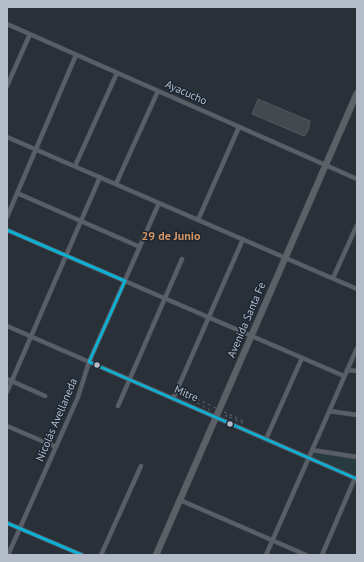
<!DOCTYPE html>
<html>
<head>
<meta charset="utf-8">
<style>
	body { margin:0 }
	#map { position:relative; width:364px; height:562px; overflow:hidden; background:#2a3038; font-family:"PT Sans",sans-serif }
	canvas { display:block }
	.frame { position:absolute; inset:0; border:8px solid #b4bcc9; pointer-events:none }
</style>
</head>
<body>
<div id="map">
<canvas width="364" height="562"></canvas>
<div class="frame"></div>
</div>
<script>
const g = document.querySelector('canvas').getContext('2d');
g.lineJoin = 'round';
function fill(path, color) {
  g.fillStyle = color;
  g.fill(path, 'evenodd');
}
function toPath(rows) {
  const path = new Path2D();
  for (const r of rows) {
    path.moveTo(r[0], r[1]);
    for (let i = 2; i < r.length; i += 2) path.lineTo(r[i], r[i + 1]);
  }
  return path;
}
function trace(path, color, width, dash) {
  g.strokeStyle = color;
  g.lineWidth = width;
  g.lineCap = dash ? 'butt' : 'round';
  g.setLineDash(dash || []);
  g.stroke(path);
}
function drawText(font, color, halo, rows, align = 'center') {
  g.font = font + ' "PT Sans",sans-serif';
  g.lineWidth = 3;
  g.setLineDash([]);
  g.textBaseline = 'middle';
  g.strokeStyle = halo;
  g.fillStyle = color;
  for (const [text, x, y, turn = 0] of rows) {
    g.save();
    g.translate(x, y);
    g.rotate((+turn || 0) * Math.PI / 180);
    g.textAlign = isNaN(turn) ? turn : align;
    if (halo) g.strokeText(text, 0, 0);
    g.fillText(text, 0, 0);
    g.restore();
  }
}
fill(toPath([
	[312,450,357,457,357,479,309,458]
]), '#273a3e');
const building = toPath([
	[258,99,310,121,309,128,306,134,304,136,252,114,258,99]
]);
fill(building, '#444950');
trace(building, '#52575f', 1);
const minor = toPath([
	[7,24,357,179],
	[7,86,30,34],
	[7,137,357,289],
	[75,166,117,73],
	[116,184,158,91],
	[17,193,140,247],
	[7,217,76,55],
	[198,220,239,127],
	[7,230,344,376],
	[333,278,357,225],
	[7,326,357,479],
	[347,370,357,371],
	[7,379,45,396],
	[7,392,100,177],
	[173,399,243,239],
	[118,406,182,259],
	[329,411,357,415],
	[7,426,56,447],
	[266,439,302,358],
	[312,450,357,457],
	[180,500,306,555],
	[7,523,82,555],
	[8,555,78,397,89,362,159,203],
	[101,555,141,466],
	[266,555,357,348],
	[322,555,355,478]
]);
const primary = toPath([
	[156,555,357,93]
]);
trace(minor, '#484c53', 5);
trace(primary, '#484c55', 7);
trace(toPath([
	[197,399,195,402,210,410],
	[226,417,226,415,242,423,243,421]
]), '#5d636a', 1, [3, 3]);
trace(minor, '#5a5e66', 4);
trace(primary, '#5c6168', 6);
trace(toPath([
	[197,399,243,421]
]), '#5d636a', 1, [3, 3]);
trace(toPath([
	[7,230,125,281,89,362,357,479],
	[7,523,82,555]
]), '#0dafd3', 3);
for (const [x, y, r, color] of [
	[97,365,3.5,"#b4bcc9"],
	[230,424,3.5,"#b4bcc9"]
]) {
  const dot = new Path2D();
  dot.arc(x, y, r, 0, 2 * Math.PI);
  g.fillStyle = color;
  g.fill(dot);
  trace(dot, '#1d2633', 1.5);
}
drawText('11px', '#b4bcc9', '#1d2633', [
	["Ayacucho",186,93,24],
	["Avenida Santa Fe",247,320,-67],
	["Mitre",186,394,23],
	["Nicolás Avellaneda",57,420,-67]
]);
drawText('bold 12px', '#d59563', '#1d2633', [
	["29 de Junio",171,237]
]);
</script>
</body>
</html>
